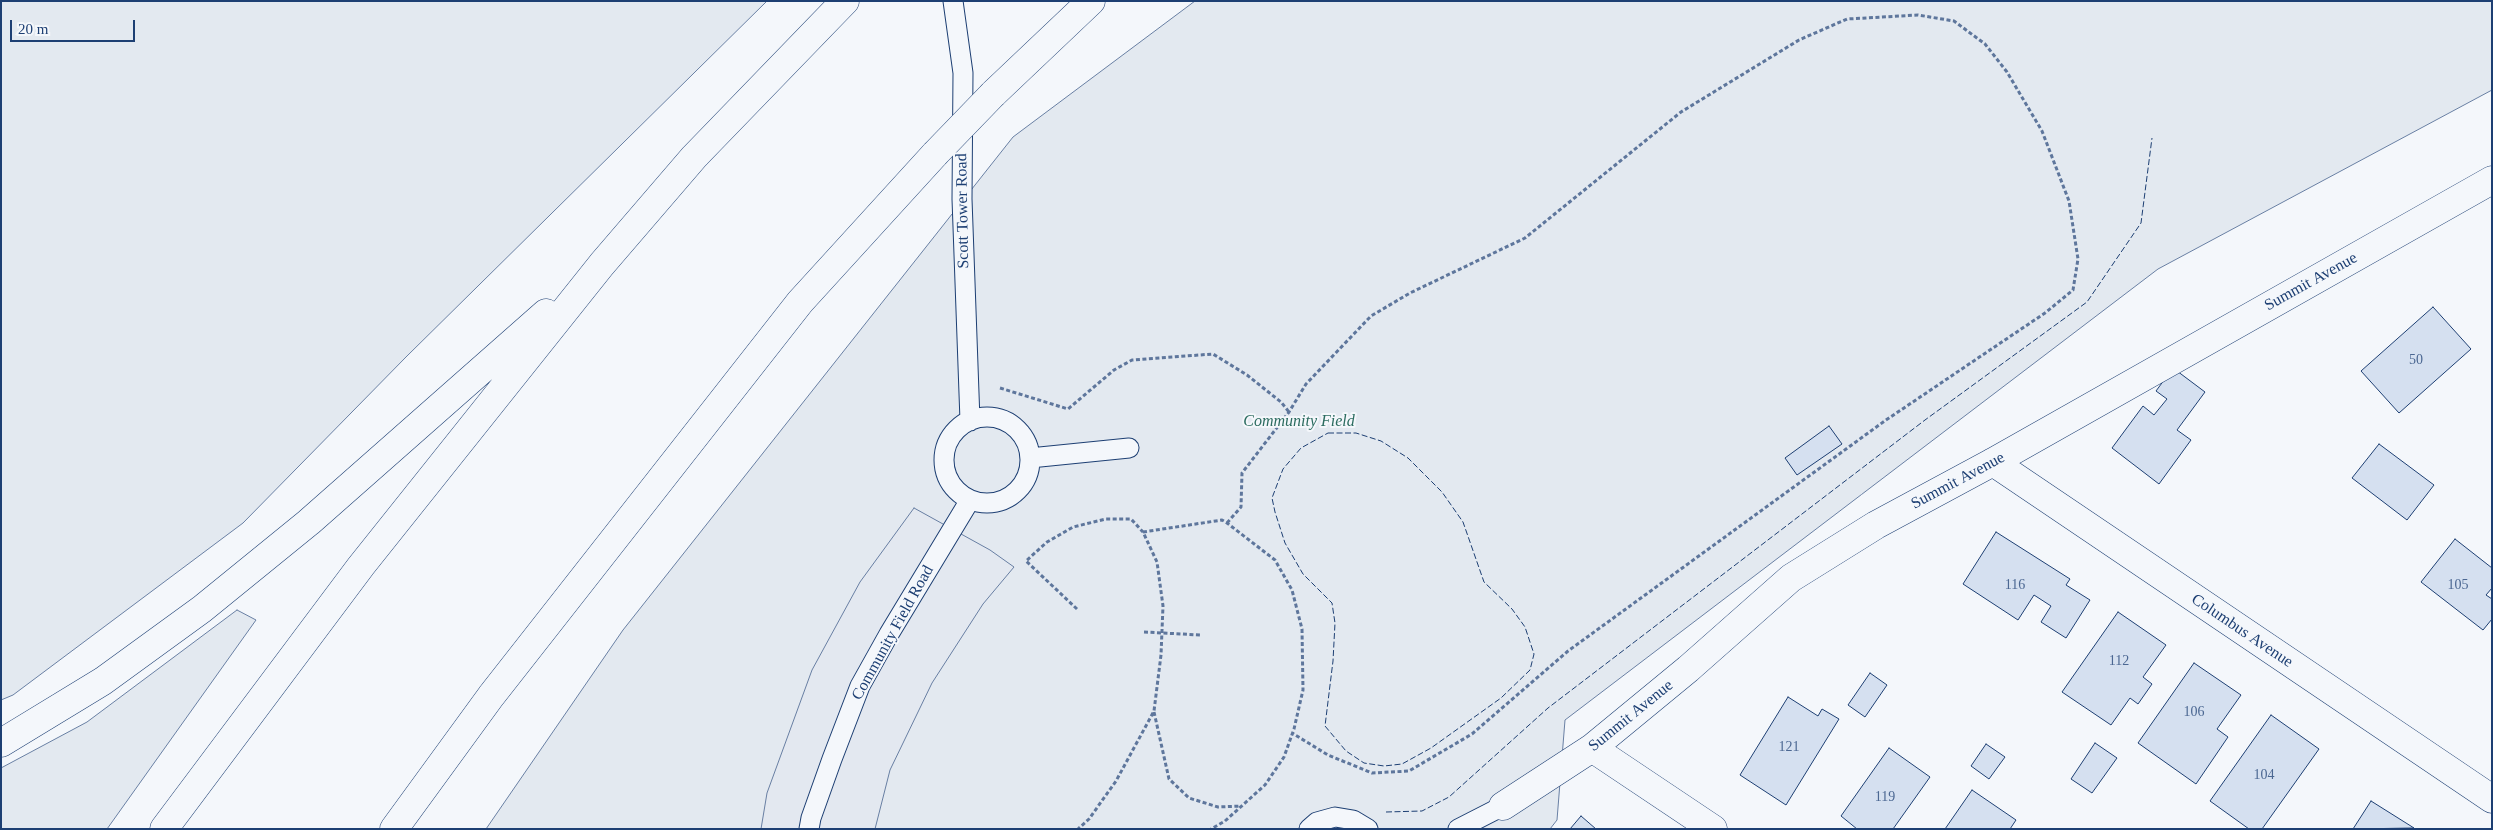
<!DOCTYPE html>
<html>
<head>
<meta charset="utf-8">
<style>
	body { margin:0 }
	#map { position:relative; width:2493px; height:830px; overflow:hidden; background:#f4f7fb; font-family:"Times New Roman",serif }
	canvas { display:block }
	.frame { position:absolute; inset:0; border:2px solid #1d3f73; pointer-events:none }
	.scale { position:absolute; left:10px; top:20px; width:125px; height:22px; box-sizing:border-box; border:2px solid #1d3f73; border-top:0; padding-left:6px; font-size:15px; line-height:18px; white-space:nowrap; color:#1d3f73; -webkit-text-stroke:4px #f4f7fb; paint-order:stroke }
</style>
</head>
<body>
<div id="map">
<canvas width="2493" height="830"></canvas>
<div class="frame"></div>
<div class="scale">20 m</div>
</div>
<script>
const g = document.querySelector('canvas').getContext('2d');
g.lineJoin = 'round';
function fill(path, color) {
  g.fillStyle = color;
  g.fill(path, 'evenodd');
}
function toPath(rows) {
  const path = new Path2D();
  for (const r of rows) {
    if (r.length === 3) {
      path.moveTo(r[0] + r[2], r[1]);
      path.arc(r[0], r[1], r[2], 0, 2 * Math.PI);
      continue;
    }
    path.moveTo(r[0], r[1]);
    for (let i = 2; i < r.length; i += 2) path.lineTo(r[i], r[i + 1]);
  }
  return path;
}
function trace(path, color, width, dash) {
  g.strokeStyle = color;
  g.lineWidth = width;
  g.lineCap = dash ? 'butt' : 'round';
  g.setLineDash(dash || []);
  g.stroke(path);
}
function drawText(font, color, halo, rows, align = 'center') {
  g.font = font + ' "Times New Roman",serif';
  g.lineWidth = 4;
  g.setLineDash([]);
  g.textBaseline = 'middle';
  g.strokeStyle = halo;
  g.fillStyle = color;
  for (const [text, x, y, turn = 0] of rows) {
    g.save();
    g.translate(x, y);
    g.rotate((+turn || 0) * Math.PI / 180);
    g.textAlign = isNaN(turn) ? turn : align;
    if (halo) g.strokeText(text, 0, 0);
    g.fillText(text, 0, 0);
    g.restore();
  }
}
const green = toPath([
	[1,1,767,1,406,357,243,523,13,695,1,700,1,1],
	[1195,1,2492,1,2492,90,2158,269,1565,720,1557,820,1550,829,486,829,623,630,1013,137,1195,1],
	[237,610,256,620,107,829,1,829,1,768,87,722,237,610]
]);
fill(green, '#e3e9f0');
trace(green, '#687fa3', 1);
const parking = toPath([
	[914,508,990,550,1014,567,983,604,932,683,890,770,875,829,761,829,767,793,812,670,860,582,914,508]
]);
fill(parking, '#e3e8f0');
trace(parking, '#687fa3', 1);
const building = toPath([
	[2433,307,2471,349,2399,413,2361,371,2433,307],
	[2173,368,2205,392,2177,430,2191,440,2159,484,2112,448,2143,406,2154,415,2167,399,2156,391,2173,368],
	[1829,426,1842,444,1797,475,1785,458,1829,426],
	[2379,444,2434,485,2407,520,2352,478,2379,444],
	[1996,532,2070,579,2066,585,2090,600,2066,638,2041,622,2051,606,2034,595,2018,620,1963,584,1996,532],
	[2455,539,2492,568,2492,588,2486,595,2492,599,2492,619,2483,630,2421,582,2455,539],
	[2118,612,2166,645,2143,677,2152,684,2138,704,2130,698,2111,725,2062,692,2118,612],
	[2194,663,2241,695,2217,729,2228,737,2196,784,2138,743,2194,663],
	[1870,673,1887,685,1865,717,1848,705,1870,673],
	[1788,697,1818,716,1822,709,1839,719,1786,805,1740,775,1788,697],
	[2271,715,2319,749,2262,829,2249,829,2210,801,2271,715],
	[2095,743,2117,758,2092,793,2071,779,2095,743],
	[1986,744,2005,757,1989,779,1971,766,1986,744],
	[1889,748,1930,777,1893,829,1857,829,1841,816,1889,748],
	[1972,790,2016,820,2010,829,1945,829,1972,790],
	[2371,801,2414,828,2353,829,2371,801],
	[1581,816,1596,829,1570,829,1581,816]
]);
fill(building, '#d5e0f0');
trace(building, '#1d3f73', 1);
const service = toPath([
	[953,1,963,73,962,199,970,421],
	[987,460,43],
	[1030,458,1129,448],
	[809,829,811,818,832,759,860,686,889,634,970,500],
	[1309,829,1317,822,1335,817,1353,820,1368,829],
	[1458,829,1503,806]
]);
const minor = toPath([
	[1993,462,2492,799],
	[1592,748,1713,829],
	[1503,806,1592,748,1688,669,1791,578,1876,525,1993,462,2492,180]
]);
const motorway = toPath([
	[993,94,1091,1],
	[1,743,103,681,202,609,309,522,546,313],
	[164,829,361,566,602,264,694,157,845,1],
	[394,829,491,696,800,302,935,154]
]);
trace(service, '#1d3f73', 21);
trace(minor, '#1d3f73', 29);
trace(motorway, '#1d3f73', 29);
trace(toPath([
	[1000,388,1068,409,1114,370,1132,360,1213,354,1247,375,1281,402,1289,412],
	[1227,523,1241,507,1242,473,1289,412,1306,384,1371,316,1410,293,1525,238,1681,112,1799,40,1847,19,1918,15,1954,21,1985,44,2007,72,2042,131,2069,201,2078,259,2073,290,2045,313,1886,420,1568,651,1472,734,1409,771,1372,773,1328,755,1292,733],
	[1143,532,1222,520,1227,523,1275,560,1292,590,1302,629,1303,690,1294,729,1284,757,1265,785,1225,821,1211,829],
	[1077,609,1026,561,1047,542,1073,527,1106,519,1131,519,1143,532,1157,562,1163,606,1161,655,1154,711,1116,781,1089,819,1078,829],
	[1144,632,1200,635],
	[1154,712,1169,779,1189,798,1218,807,1242,806]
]), '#5e769c', 3, [4, 2.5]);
trace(service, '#f4f7fb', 19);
trace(minor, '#f4f7fb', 28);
trace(motorway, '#f4f7fb', 28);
const motorwayBridge = toPath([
	[935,154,993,94]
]);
trace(motorwayBridge, '#1d3f73', 29, []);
trace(motorwayBridge, '#f4f7fb', 28);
trace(toPath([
	[1328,433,1356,433,1381,441,1408,458,1442,492,1463,522,1484,582,1512,609,1525,627,1534,654,1530,670,1501,698,1431,748,1402,764,1384,766,1364,763,1346,751,1325,726,1333,661,1335,623,1332,603,1303,574,1285,543,1275,512,1272,498,1283,469,1301,448,1328,433],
	[1386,812,1422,811,1449,797,1548,708,1925,420,2087,302,2141,223,2152,138]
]), '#1d3f73', 1, [6, 2.5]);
drawText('14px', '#4b6792', null, [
	["50",2416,360],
	["116",2015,585],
	["105",2458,585],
	["112",2119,661],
	["106",2194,712],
	["121",1789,747],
	["104",2264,775],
	["119",1885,797]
]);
drawText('16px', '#1d3f73', '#f4f7fb', [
	["Scott Tower Road",963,211,-91],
	["Summit Avenue",2311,282,-29],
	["Summit Avenue",1958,481,-28],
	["Columbus Avenue",2242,631,34],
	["Community Field Road",893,633,-61],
	["Summit Avenue",1631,716,-39]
]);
drawText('italic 16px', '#2c6c60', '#f4f7fb', [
	["Community Field",1299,422]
]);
</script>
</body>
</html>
